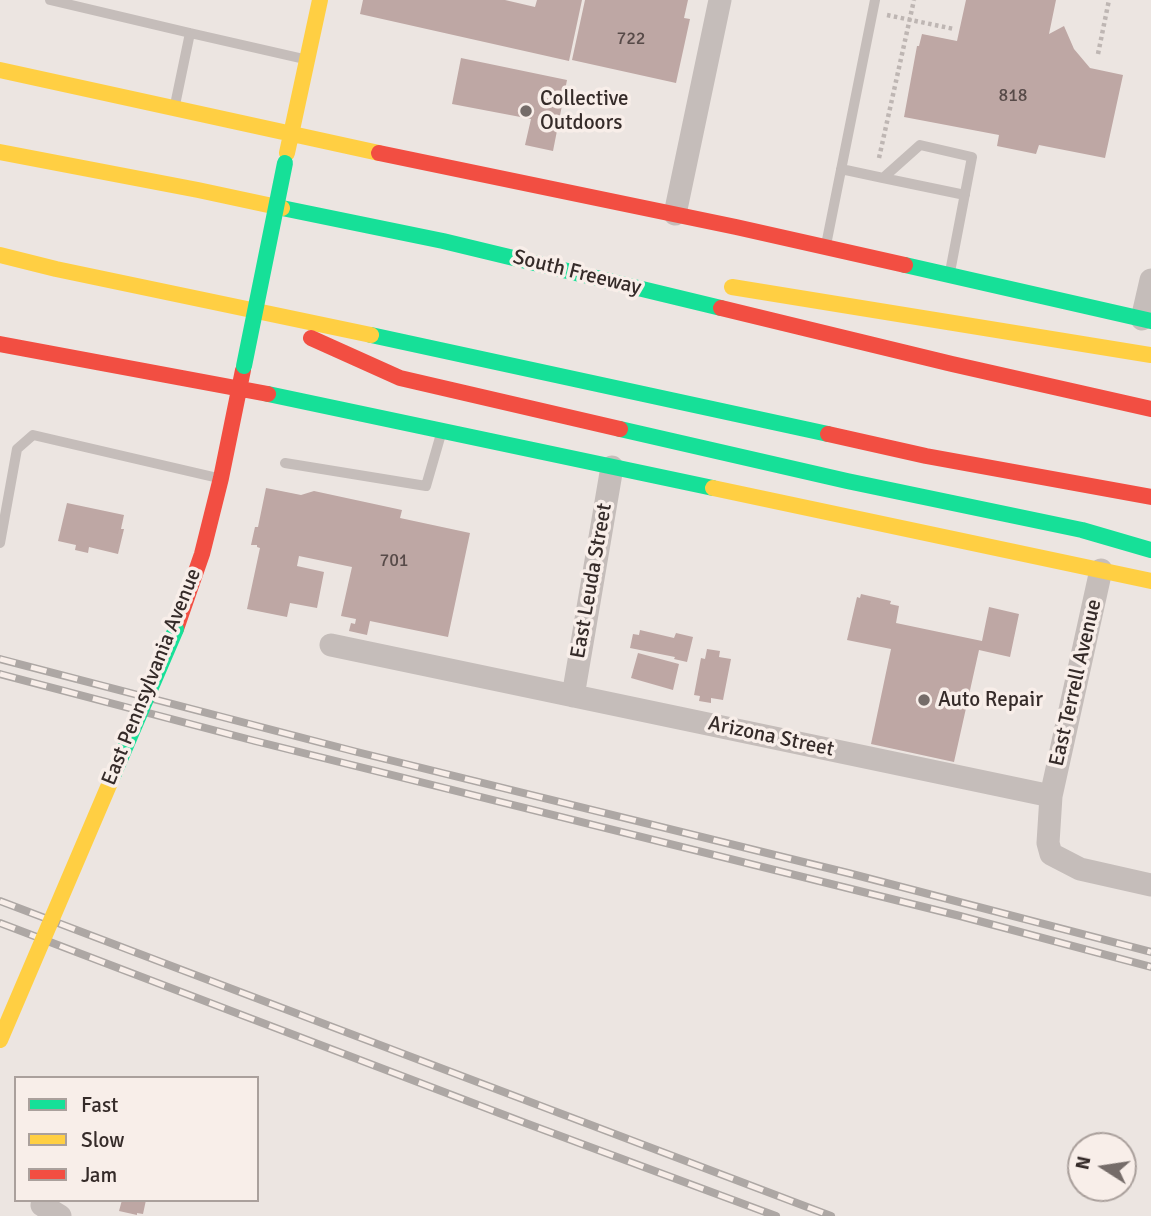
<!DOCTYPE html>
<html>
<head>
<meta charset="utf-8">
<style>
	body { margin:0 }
	#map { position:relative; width:1151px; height:1216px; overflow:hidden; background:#ece5e1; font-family:Signika,sans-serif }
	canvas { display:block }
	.legend { position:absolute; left:14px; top:1076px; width:245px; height:126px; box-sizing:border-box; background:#f8eee9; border:2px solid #aaa09c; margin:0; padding:9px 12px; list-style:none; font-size:21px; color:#352b29 }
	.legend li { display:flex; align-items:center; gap:14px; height:35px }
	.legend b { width:35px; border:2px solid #aaa09c }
	.north { position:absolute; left:1067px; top:1132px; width:70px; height:70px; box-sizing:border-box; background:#f8eee9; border:2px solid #aaa09c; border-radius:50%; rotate:282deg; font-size:19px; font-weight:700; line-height:28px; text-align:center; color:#352b29 }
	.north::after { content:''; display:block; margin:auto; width:24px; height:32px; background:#756c69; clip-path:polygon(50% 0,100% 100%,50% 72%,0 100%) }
</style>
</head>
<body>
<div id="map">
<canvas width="1151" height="1216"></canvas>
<ul class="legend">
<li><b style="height:9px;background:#16e098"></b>Fast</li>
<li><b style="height:9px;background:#ffcf43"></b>Slow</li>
<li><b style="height:9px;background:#f24e42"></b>Jam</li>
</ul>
<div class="north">N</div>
</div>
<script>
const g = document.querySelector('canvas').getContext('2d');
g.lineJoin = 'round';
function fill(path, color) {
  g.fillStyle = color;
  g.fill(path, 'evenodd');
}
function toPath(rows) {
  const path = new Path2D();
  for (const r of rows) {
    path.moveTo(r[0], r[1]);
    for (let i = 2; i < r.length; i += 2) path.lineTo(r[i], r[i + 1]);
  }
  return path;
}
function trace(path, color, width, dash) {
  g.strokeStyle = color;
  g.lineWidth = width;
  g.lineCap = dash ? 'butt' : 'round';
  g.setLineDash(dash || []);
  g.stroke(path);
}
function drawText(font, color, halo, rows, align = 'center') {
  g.font = font + ' Signika,sans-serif';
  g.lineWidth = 7;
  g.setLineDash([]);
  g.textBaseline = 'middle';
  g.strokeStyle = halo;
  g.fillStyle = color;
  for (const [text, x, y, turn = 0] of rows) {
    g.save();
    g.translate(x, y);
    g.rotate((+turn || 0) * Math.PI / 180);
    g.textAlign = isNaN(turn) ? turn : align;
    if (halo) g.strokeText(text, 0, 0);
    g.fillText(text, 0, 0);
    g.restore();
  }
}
fill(toPath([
	[363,0,505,0,535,7,537,0,582,0,569,61,360,14],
	[585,0,688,0,684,18,690,19,676,83,572,60],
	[966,0,1056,0,1049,34,1064,26,1074,49,1090,68,1123,75,1105,158,1039,145,1036,154,997,146,999,135,904,117,917,46,919,46,922,34,957,41],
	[461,58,567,80,553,151,525,145,531,119,452,104],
	[266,488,301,495,314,491,402,510,400,518,470,533,448,637,370,621,367,635,349,631,351,623,355,624,356,619,341,616,352,567,299,556,297,566,324,572,317,608,290,603,287,617,247,609,260,548,257,547,257,545,251,545,255,527,258,527],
	[67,503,124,515,121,529,124,529,118,554,89,547,88,553,75,550,76,545,58,541],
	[861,594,891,601,890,604,899,606,896,623,982,641,989,607,1019,614,1010,657,979,650,954,762,871,744,891,649,847,640,857,597,860,598],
	[640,630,674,638,676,633,693,637,687,662,674,659,675,657,630,648,633,634,639,635],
	[707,649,720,651,719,657,731,659,723,700,711,698,711,703,699,701,700,696,694,695,701,658,705,659],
	[638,653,679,664,673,690,631,678],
	[122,1200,146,1200,143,1214,137,1213,137,1215,119,1211]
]), '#bea7a4');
trace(toPath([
	[887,15,954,29],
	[1098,54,1109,0],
	[879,158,914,0]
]), '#beb6b3', 4.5, [3.5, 3.5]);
trace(toPath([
	[50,0,190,33],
	[175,105,190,33,304,59],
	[841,169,883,178,920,145,972,157,950,272],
	[883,178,965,195],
	[826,245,875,0],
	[285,463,426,486,441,434],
	[0,543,17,449,33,435,218,478]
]), '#c5bdba', 10);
trace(toPath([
	[675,214,720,0],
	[1142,319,1151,280],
	[1101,570,1051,796,1048,843,1051,854,1080,869,1151,885],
	[331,645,1051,796],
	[573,696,612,467],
	[42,1205,60,1216]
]), '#c5bdba', 23);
trace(toPath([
	[282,208,443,241,721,308],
	[905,265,1151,321],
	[371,335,828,434],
	[268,394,713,488],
	[620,429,847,481,1082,530,1151,550]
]), '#16e098', 16);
trace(toPath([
	[0,70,379,153],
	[0,152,198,190,282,208],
	[287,153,320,0],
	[0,255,56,269,371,335],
	[732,287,1151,355],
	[713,488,1151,581]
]), '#ffcf43', 16);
trace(toPath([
	[379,153,736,227,905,265],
	[721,308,952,364,1151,409],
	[311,338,400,378,620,429],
	[0,344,268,394],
	[828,434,926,456,1151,497],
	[176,629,202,554,221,478,243,370]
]), '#f24e42', 16);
const rail = toPath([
	[0,659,357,752,848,873,1151,952],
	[0,674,255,741,960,916,1151,967],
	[0,901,831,1216],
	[0,923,528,1124,776,1216]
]);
trace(rail, '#ada7a4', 8);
trace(rail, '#f8eee9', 5, [16]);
trace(toPath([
	[244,366,285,163],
	[112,778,176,629]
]), '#16e098', 16);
trace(toPath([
	[0,1040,112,778]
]), '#ffcf43', 16);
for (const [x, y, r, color] of [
	[526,111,7,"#756c69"],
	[924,700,7,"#756c69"]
]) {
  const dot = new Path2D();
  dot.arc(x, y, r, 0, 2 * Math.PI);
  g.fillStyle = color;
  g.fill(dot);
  trace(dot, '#f8eee9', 2.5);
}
drawText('18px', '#574a48', null, [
	["722",631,39],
	["818",1013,96],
	["701",394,561]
]);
drawText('21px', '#352b29', '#f8eee9', [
	["Collective",540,99],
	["Outdoors",540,123],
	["Auto Repair",938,700]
], 'left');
drawText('21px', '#352b29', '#f8eee9', [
	["South Freeway",577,273,14],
	["East Leuda Street",592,581,-80],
	["East Pennsylvania Avenue",152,677,-68],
	["East Terrell Avenue",1076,683,-77],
	["Arizona Street",771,737,12]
]);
</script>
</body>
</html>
